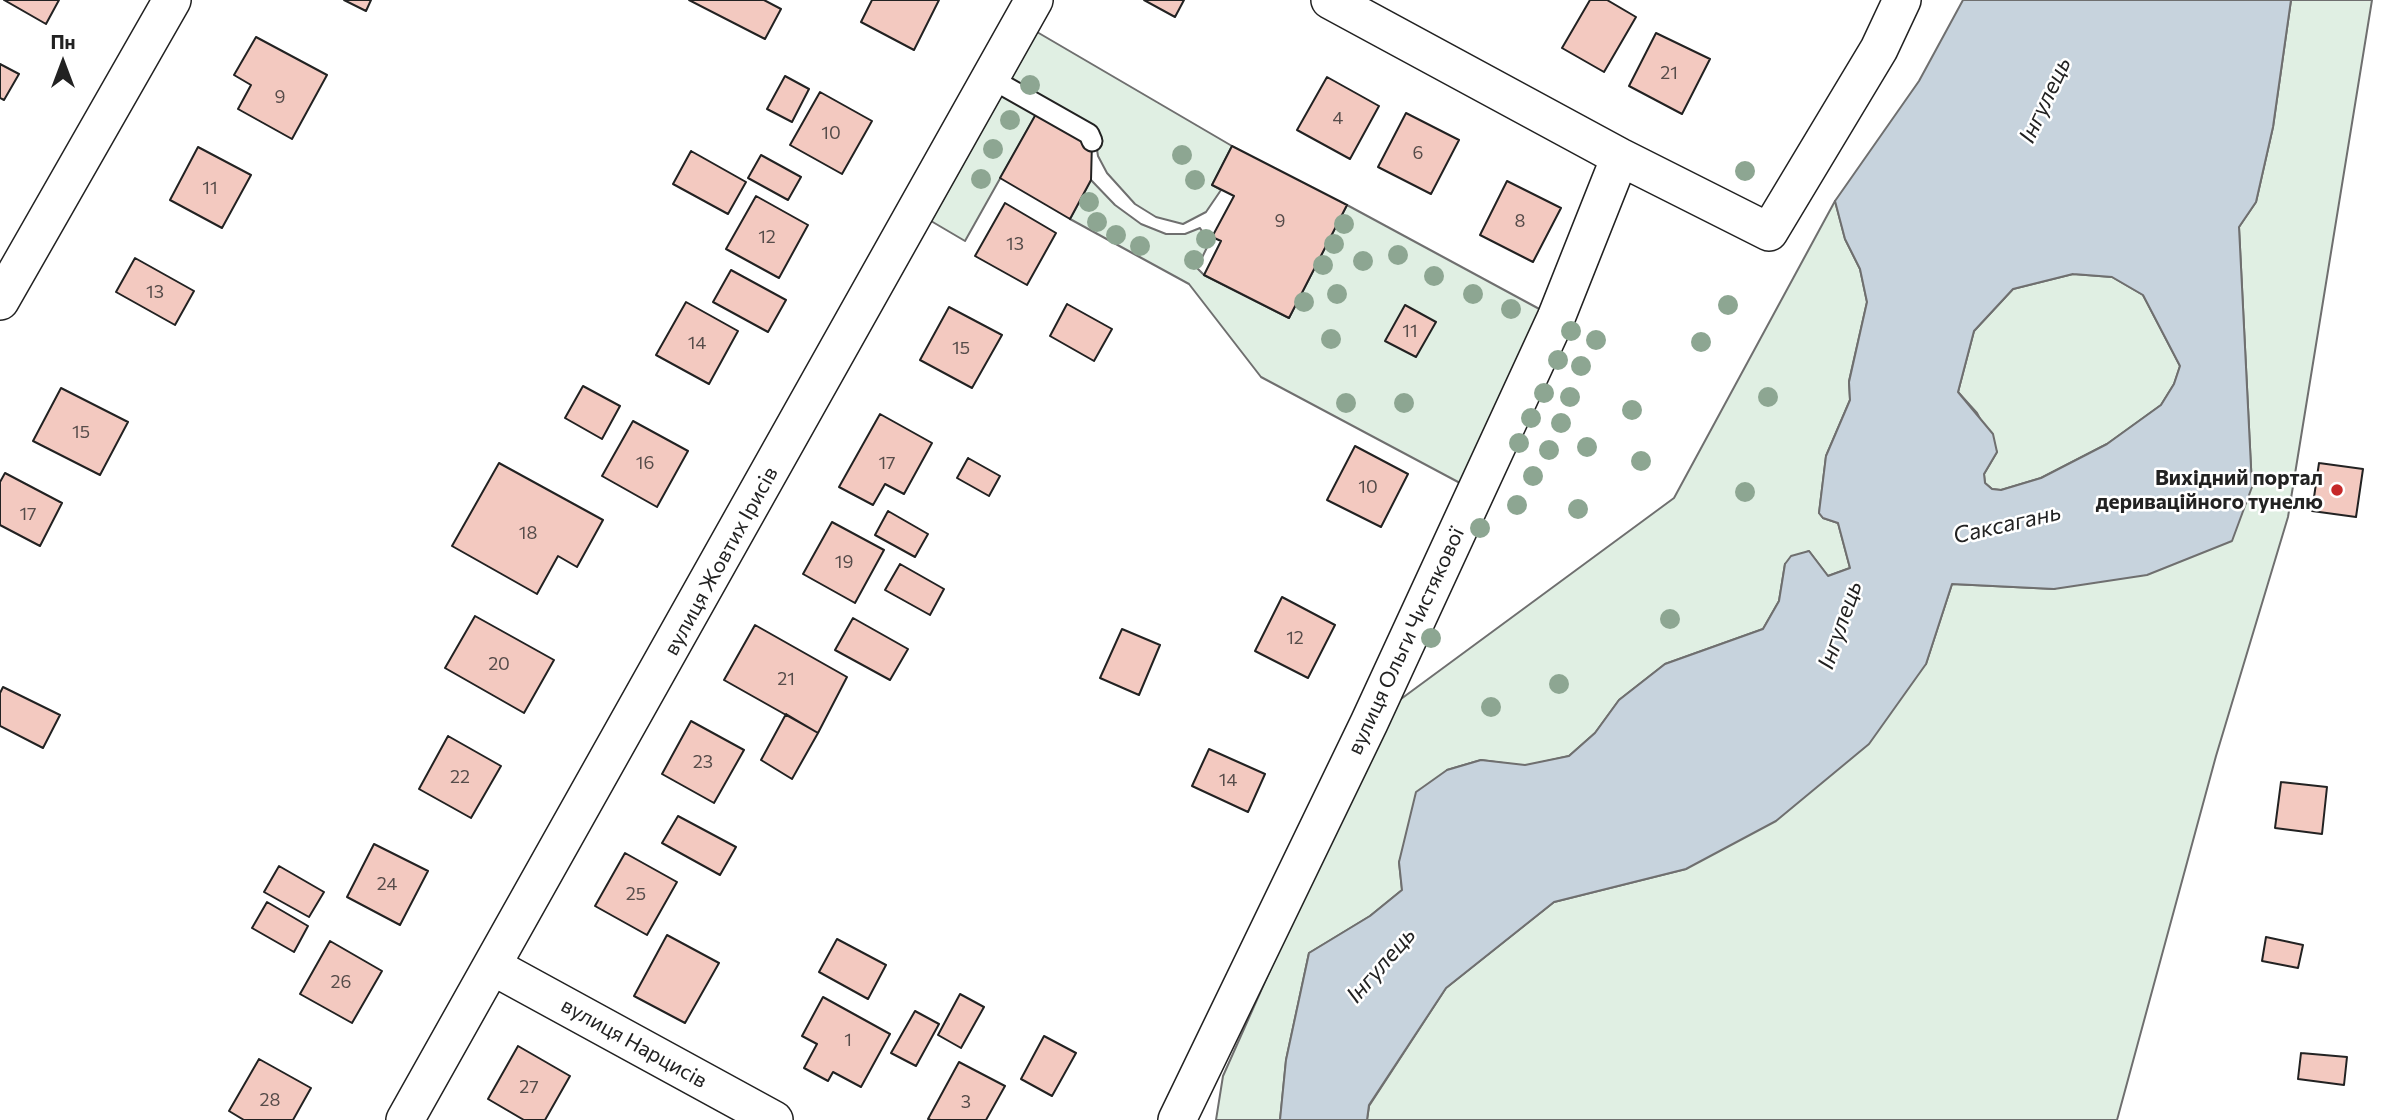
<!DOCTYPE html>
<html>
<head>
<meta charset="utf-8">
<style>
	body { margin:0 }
	#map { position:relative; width:2384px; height:1120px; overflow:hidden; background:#fff; font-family:Commissioner,sans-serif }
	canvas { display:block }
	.north { position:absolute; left:28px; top:28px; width:70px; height:70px; -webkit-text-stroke:5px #fff; paint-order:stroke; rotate:0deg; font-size:19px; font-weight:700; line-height:28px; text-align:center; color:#222 }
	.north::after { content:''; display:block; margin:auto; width:24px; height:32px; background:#222; clip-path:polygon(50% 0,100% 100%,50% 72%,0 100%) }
</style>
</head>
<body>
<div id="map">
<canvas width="2384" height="1120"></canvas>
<div class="north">Пн</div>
</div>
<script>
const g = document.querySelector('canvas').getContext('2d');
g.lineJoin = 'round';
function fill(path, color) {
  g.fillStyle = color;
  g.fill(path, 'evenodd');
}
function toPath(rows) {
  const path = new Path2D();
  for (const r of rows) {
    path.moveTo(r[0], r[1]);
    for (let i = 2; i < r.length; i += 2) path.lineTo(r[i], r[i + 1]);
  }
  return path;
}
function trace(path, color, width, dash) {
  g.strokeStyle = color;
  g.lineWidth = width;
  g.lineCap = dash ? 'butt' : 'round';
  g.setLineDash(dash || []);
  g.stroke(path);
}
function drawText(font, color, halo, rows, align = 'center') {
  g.font = font + ' Commissioner,sans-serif';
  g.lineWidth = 5;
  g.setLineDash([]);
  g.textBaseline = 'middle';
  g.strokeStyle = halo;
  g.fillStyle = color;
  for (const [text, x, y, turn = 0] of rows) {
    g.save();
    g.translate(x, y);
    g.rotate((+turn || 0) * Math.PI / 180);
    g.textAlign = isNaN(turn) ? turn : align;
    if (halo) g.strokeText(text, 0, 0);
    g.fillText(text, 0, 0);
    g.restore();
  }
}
const green = toPath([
	[2291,0,2372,0,2288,517,2216,756,2117,1120,1367,1120,1369,1106,1446,988,1554,902,1686,869,1926,664,1952,584,2054,589,2252,487,2239,227,2256,202,2273,127,2291,0],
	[1037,32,1232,146,1212,185,1221,190,1206,212,1183,224,1156,217,1135,204,1107,173,1098,156,1094,131,1043,102,965,241,931,221,1037,32],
	[1091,180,1115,205,1141,224,1166,234,1185,234,1200,228,1206,238,1212,237,1197,268,1204,275,1289,318,1347,205,1556,318,1475,491,1261,377,1189,284,1070,219,1091,180],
	[1835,201,1845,239,1860,269,1867,302,1849,381,1850,400,1826,456,1819,513,1823,518,1838,523,1850,568,1828,576,1809,551,1785,564,1779,601,1763,629,1665,664,1619,700,1595,733,1569,756,1525,766,1481,760,1447,770,1399,862,1402,890,1370,916,1309,953,1286,1060,1280,1120,1216,1120,1223,1076,1386,710,1674,498,1835,201],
	[2073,274,2112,277,2143,295,2180,366,2174,384,2161,405,2107,444,2041,478,2001,490,1992,489,1985,483,1984,474,1997,452,1977,413,1958,392,1974,331,2013,289,2073,274]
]);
fill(green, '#e0efe3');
trace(green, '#6f6f6f', 2);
const water = toPath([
	[1963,0,2291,0,2273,127,2256,202,2239,227,2252,487,2232,541,2147,575,2054,589,1952,584,1926,664,1869,744,1776,821,1686,869,1554,902,1446,988,1369,1105,1367,1120,1280,1120,1286,1060,1309,953,1370,916,1402,890,1399,862,1416,792,1447,770,1481,760,1525,765,1569,756,1595,733,1619,700,1665,664,1763,629,1779,601,1785,564,1791,556,1809,551,1828,576,1850,568,1838,523,1823,518,1819,513,1826,456,1850,400,1849,382,1867,302,1860,269,1845,239,1835,201,1919,81,1963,0],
	[2073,274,2112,277,2143,295,2180,366,2174,384,2161,405,2107,444,2041,478,2001,490,1992,489,1985,483,1984,474,1997,452,1993,434,1958,392,1974,331,2013,289,2073,274]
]);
fill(water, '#c7d3dd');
trace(water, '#6f6f6f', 2);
const building = toPath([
	[4,0,59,0,46,24,4,0],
	[344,0,371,0,366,11,344,0],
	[689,0,764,0,781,9,765,39,689,0],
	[872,0,939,0,914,50,861,22,872,0],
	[1144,0,1184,0,1175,17,1144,0],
	[1590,0,1607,0,1636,17,1604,72,1562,48,1590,0],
	[1656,33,1710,59,1682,114,1629,86,1656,33],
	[256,37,327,75,292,139,238,109,251,85,234,75,256,37],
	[0,64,19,74,4,100,0,98,0,64],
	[785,76,809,89,792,122,767,109,785,76],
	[1327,77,1379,106,1350,159,1297,130,1327,77],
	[820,92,872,121,842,174,790,145,820,92],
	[1406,113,1459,140,1431,194,1378,167,1406,113],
	[1036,114,1092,141,1091,180,1070,219,1000,178,1036,114],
	[1232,146,1347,205,1289,318,1204,275,1221,241,1212,237,1234,196,1212,185,1232,146],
	[198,147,251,175,222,228,170,200,198,147],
	[691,151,746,182,728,214,673,184,691,151],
	[761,155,801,177,788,200,748,178,761,155],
	[1507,181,1561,208,1533,262,1480,235,1507,181],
	[756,196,808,225,779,278,726,249,756,196],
	[1005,203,1056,233,1027,285,975,256,1005,203],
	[135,258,194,291,175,325,116,292,135,258],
	[731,270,786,300,768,332,713,302,731,270],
	[686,302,738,331,709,384,656,355,686,302],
	[1067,304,1112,329,1094,361,1050,336,1067,304],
	[1405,305,1436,322,1416,357,1385,341,1405,305],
	[949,307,1002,335,972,388,920,360,949,307],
	[583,386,620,406,602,439,565,418,583,386],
	[61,388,128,422,100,475,33,441,61,388],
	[880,414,932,443,904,494,885,484,873,505,839,487,880,414],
	[633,421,688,451,657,507,602,476,633,421],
	[1355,446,1408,474,1381,527,1327,500,1355,446],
	[968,458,1000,476,989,496,957,478,968,458],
	[499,463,603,520,577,567,558,556,537,594,452,546,499,463],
	[2319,463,2363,469,2356,517,2312,511,2319,463],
	[5,473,62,503,40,546,0,525,0,482,5,473],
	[888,511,928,534,915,557,875,535,888,511],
	[832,522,884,550,855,603,803,574,832,522],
	[900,564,944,589,930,615,885,590,900,564],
	[1282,597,1335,625,1308,678,1255,651,1282,597],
	[475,616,554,660,524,713,445,668,475,616],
	[853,618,908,649,890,680,835,650,853,618],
	[755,625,847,677,818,733,724,680,755,625],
	[1122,629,1160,645,1139,695,1100,678,1122,629],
	[3,687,60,715,43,748,0,726,0,693,3,687],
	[786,714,818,733,792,779,761,760,786,714],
	[691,721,744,750,714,803,662,774,691,721],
	[448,736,501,766,471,818,419,789,448,736],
	[1209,749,1265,774,1248,812,1192,786,1209,749],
	[2281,782,2327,787,2322,834,2275,828,2281,782],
	[678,816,736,847,720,875,662,843,678,816],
	[374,844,428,871,400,925,347,897,374,844],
	[625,853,677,882,647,935,595,906,625,853],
	[279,866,324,892,309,917,264,892,279,866],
	[267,902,308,926,294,952,252,928,267,902],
	[667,935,719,963,685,1023,634,996,667,935],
	[2266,937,2303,945,2298,968,2262,961,2266,937],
	[837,939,886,965,868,999,819,972,837,939],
	[330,941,382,971,352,1023,300,994,330,941],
	[960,994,984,1007,961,1048,938,1035,960,994],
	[823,997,890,1034,861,1087,833,1072,828,1081,804,1068,817,1044,802,1036,823,997],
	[915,1011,939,1024,916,1066,891,1053,915,1011],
	[1044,1036,1076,1053,1052,1096,1021,1079,1044,1036],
	[518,1046,570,1076,545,1120,524,1120,488,1099,518,1046],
	[2301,1053,2347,1057,2344,1085,2298,1079,2301,1053],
	[259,1059,311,1088,293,1120,244,1120,229,1111,259,1059],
	[959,1062,1005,1086,986,1120,931,1120,928,1119,959,1062]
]);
fill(building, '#f3c9c0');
trace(building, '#222', 2);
const lane = toPath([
	[992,79,1089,134,1092,141]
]);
const street = toPath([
	[1330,0,1620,157,1769,232,1879,49,1902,0],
	[0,301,172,0],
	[494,967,774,1120],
	[405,1120,1034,0],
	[1177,1120,1369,723,1556,318,1620,157]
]);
trace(lane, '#222', 23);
trace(street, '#222', 40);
trace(lane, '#fff', 19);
trace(street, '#fff', 37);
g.fillStyle = '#8da692';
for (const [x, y] of [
	[1030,85],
	[1010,120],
	[993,149],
	[1182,155],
	[1745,171],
	[981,179],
	[1195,180],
	[1089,202],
	[1097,222],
	[1344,224],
	[1116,235],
	[1206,239],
	[1334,244],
	[1140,246],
	[1398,255],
	[1194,260],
	[1363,261],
	[1323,265],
	[1434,276],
	[1337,294],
	[1473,294],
	[1304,302],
	[1728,305],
	[1511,309],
	[1571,331],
	[1331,339],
	[1596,340],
	[1701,342],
	[1558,360],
	[1581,366],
	[1544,393],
	[1570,397],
	[1768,397],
	[1346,403],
	[1404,403],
	[1632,410],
	[1531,418],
	[1561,423],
	[1519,443],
	[1587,447],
	[1549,450],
	[1641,461],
	[1533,476],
	[1745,492],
	[1517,505],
	[1578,509],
	[1480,528],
	[1670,619],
	[1431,638],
	[1559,684],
	[1491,707]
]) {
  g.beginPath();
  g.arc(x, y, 10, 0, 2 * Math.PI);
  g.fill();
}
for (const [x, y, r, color] of [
	[2337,490,7,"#c62828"]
]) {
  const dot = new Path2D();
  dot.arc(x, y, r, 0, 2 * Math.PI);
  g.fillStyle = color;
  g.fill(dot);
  trace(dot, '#fff', 2.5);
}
drawText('18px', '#564c4a', null, [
	["21",1669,73],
	["9",280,97],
	["4",1338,118],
	["10",831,133],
	["6",1418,153],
	["11",210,188],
	["9",1280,221],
	["8",1520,221],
	["12",767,237],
	["13",1015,244],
	["13",155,292],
	["11",1410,331],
	["14",697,343],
	["15",961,348],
	["15",81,432],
	["16",645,463],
	["17",887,463],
	["10",1368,487],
	["17",28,514],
	["18",528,533],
	["19",844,562],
	["12",1295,638],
	["20",499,664],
	["21",786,679],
	["23",703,762],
	["22",460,777],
	["14",1228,780],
	["24",387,884],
	["25",636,894],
	["26",341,982],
	["1",848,1040],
	["27",529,1087],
	["28",270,1100],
	["3",966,1102]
]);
drawText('bold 21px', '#222', '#fff', [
	["Вихідний портал",2323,478],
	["дериваційного тунелю",2323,502]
], 'right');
drawText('21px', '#222', '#fff', [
	["вулиця Жовтих Ірисів",721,561,-61],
	["вулиця Ольги Чистякової",1406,641,-65],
	["вулиця Нарцисів",634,1043,29]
]);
drawText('italic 23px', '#222', '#fff', [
	["Інгулець",2045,100,-65],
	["Саксагань",2007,524,-13],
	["Інгулець",1840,625,-71],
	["Інгулець",1381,965,-49]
]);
</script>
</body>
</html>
